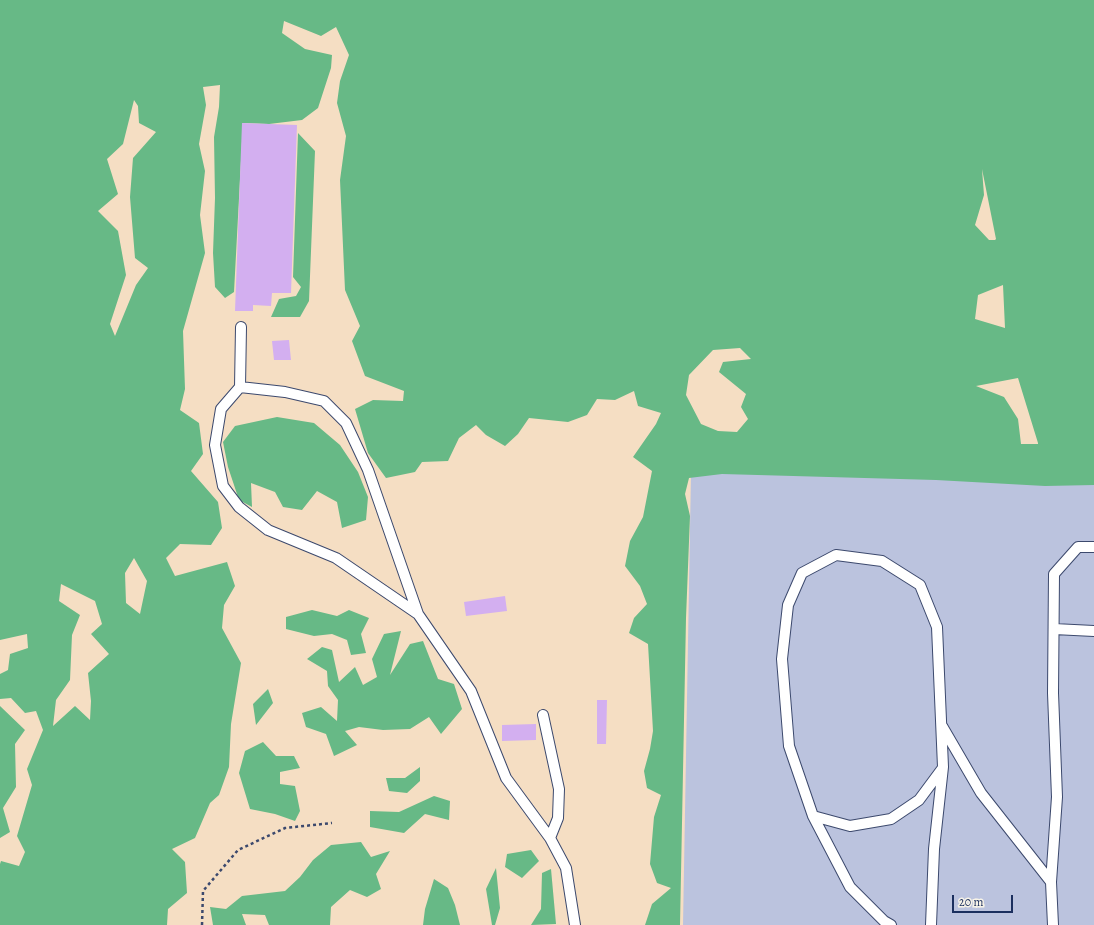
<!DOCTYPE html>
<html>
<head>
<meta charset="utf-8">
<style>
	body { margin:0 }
	#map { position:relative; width:1094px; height:925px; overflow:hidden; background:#f5dec3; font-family:Alegreya,serif }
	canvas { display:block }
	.scale { position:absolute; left:952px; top:895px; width:61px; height:18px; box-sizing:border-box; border:2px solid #1b2f5e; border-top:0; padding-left:5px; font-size:12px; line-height:14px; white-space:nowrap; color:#1b2f5e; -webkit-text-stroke:3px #f7f3e8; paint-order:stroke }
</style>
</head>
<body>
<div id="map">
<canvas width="1094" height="925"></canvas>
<div class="scale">20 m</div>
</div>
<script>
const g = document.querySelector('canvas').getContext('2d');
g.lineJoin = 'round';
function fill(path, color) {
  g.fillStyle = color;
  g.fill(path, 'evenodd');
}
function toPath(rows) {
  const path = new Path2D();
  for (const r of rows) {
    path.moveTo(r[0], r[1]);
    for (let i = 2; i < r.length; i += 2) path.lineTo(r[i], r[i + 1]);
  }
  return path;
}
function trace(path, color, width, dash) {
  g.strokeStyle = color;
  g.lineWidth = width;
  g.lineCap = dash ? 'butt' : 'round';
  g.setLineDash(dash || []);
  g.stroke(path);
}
fill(toPath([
	[691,472,1094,479,1094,925,683,925]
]), '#bbc3de');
fill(toPath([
	[0,0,1094,0,1094,485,1045,486,936,480,722,474,689,478,685,494,690,516,686,618,680,925,645,925,652,904,671,888,657,883,650,864,654,817,661,795,647,788,644,771,650,749,653,731,648,644,629,633,634,618,647,604,640,586,625,566,630,541,643,517,652,471,633,457,656,424,661,413,638,406,634,391,615,400,597,399,587,415,568,422,529,418,518,434,505,446,486,435,476,425,459,438,448,461,422,462,415,472,386,478,368,453,355,409,373,400,403,401,404,391,365,376,352,341,360,326,345,290,340,180,346,136,337,103,340,81,349,55,336,27,321,36,284,21,282,33,305,49,332,55,331,68,318,108,302,120,269,124,243,123,234,292,225,298,215,287,213,253,215,198,214,137,219,107,220,85,203,87,206,105,199,144,205,171,200,215,205,253,183,331,185,389,180,410,199,423,203,454,191,471,218,502,222,528,211,545,180,544,166,558,175,576,227,562,235,586,224,605,222,628,241,663,231,724,229,767,219,795,210,803,195,838,172,849,185,862,187,893,168,909,167,925,0,925,0,864,1,861,19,866,25,852,17,836,32,785,27,769,43,730,36,711,25,713,11,698,0,699,0,674,8,670,10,654,28,648,27,634,0,640],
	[134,100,138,106,139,123,156,132,133,158,130,197,135,258,148,268,136,285,115,336,110,324,126,275,118,231,98,211,118,194,107,159,123,144],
	[982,169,996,239,995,240,989,240,975,225,984,195],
	[1003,285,1005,328,975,319,978,295],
	[740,348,751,359,723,362,719,372,746,394,741,407,748,419,737,432,718,431,701,424,686,395,689,375,713,350],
	[1018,378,1038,443,1038,444,1021,444,1018,419,1004,397,976,386],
	[134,558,147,581,140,614,126,603,125,573],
	[61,584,95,601,102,624,91,634,109,654,88,673,91,701,90,720,75,706,53,726,56,700,70,680,72,635,80,615,59,601],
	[298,133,315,151,309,301,300,317,271,317,279,299,296,296,301,287,293,277],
	[277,417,314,423,340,445,358,472,368,497,366,520,342,528,337,502,317,491,302,510,283,507,275,492,251,483,252,507,239,500,228,467,223,442,235,426],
	[312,610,337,616,349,610,369,618,361,634,366,653,351,655,347,640,332,634,314,636,286,629,286,617],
	[401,631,390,675,410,644,423,641,438,679,454,684,462,709,441,734,429,717,410,729,383,730,359,727,345,731,357,745,334,756,326,734,306,727,302,713,321,707,337,721,338,700,328,686,327,671,307,659,322,647,332,650,339,682,355,667,363,685,377,677,372,659,384,634],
	[268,689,273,703,256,725,253,704],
	[0,706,25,730,15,744,16,787,3,808,10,832,0,838],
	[263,742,276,756,294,756,300,768,280,772,280,784,295,786,300,811,295,821,275,814,250,809,239,773,245,751],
	[420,767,420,781,407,793,389,791,386,778,405,778],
	[434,796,450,801,449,820,425,814,404,833,370,827,370,811,399,812],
	[361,842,371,857,390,851,376,874,381,889,367,897,350,890,331,907,330,925,269,925,265,915,242,914,246,925,213,925,210,907,226,909,242,896,285,891,300,877,313,860,331,845],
	[531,850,539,861,522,878,505,867,507,854],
	[496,868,500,908,495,925,492,925,486,889],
	[551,869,556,924,531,925,541,909,542,873],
	[434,879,448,888,455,905,460,925,423,925,425,909]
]), '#67b986');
fill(toPath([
	[242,123,297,125,291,293,272,293,271,306,253,305,253,311,235,311],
	[289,340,291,360,274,360,272,341],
	[505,596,507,611,466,616,464,602],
	[597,700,607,700,606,744,597,744],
	[536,724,536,740,502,741,502,725]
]), '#d3aff0');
const service = toPath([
	[240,387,241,327],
	[418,614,336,558,268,530,239,507,223,486,215,445,221,409,240,387,285,392,324,401,346,423,368,470,418,614,471,691,506,778,550,838,566,868,575,925],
	[1054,629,1094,631],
	[543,715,559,789,558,818,550,838],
	[942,726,981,793,1051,882],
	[813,816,850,826,891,819,919,800,942,769],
	[891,925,884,921,850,887,813,816,789,746,782,659,788,605,802,573,836,555,882,561,920,585,937,627,943,767,934,849,931,925],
	[1053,925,1051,882,1057,797,1053,693,1054,574,1078,547,1094,547]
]);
trace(service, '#3c496d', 12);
trace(toPath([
	[202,925,203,891,238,850,285,828,332,823]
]), '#3c496d', 2.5, [3, 3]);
trace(service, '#fff', 10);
</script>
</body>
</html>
